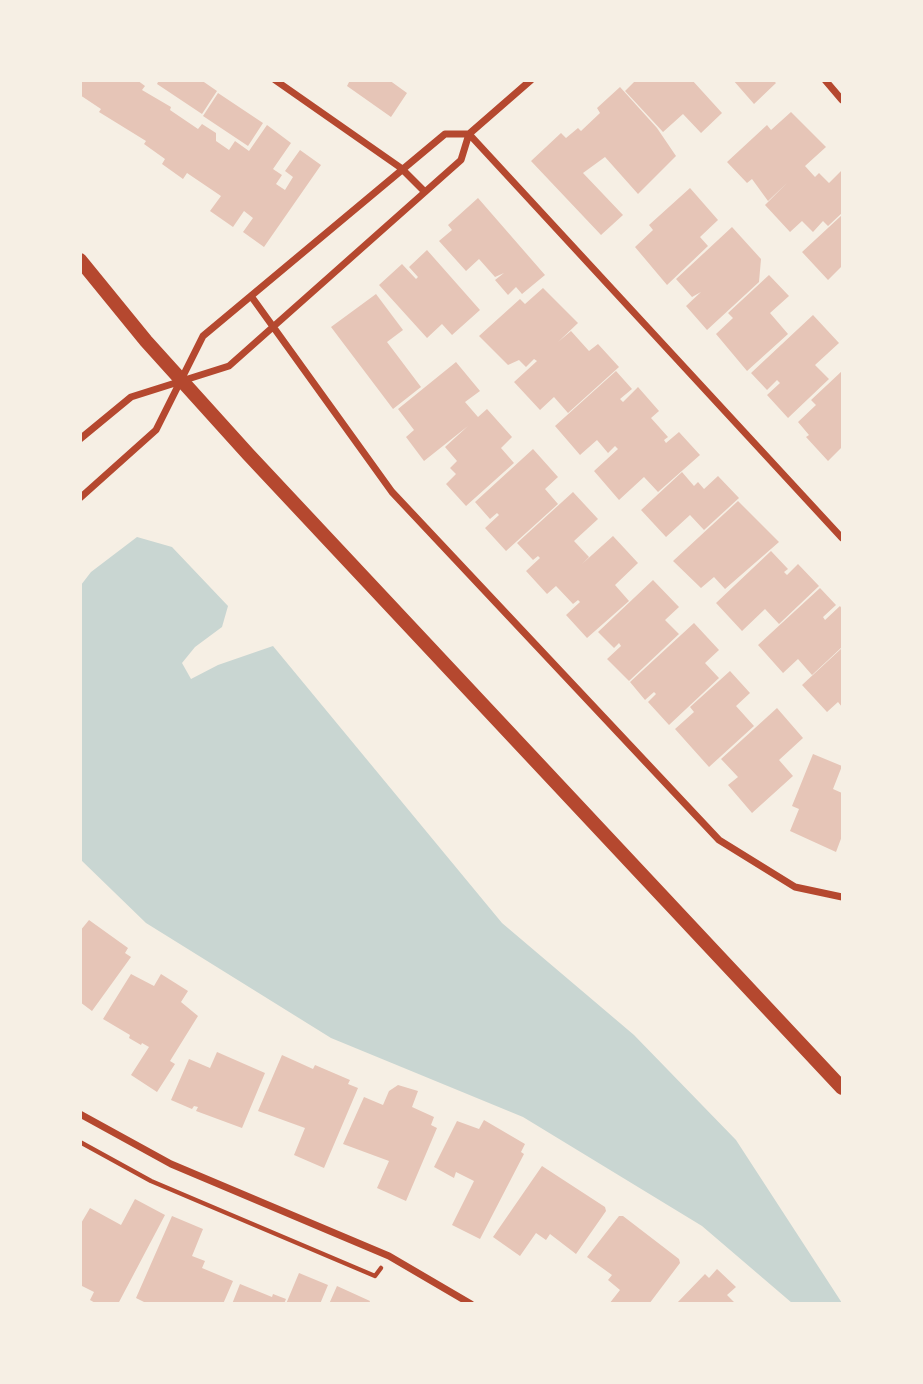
<!DOCTYPE html>
<html>
<head>
<meta charset="utf-8">
<style>
	body { margin:0 }
	#map { position:relative; width:923px; height:1384px; overflow:hidden; background:#f6efe4; font-family:Montserrat,sans-serif }
	canvas { display:block }
	.frame { position:absolute; inset:0; border:82px solid #f6efe4; pointer-events:none }
</style>
</head>
<body>
<div id="map">
<canvas width="923" height="1384"></canvas>
<div class="frame"></div>
</div>
<script>
const g = document.querySelector('canvas').getContext('2d');
g.lineJoin = 'round';
function fill(path, color) {
  g.fillStyle = color;
  g.fill(path, 'evenodd');
}
function toPath(rows) {
  const path = new Path2D();
  for (const r of rows) {
    path.moveTo(r[0], r[1]);
    for (let i = 2; i < r.length; i += 2) path.lineTo(r[i], r[i + 1]);
  }
  return path;
}
function trace(path, color, width, dash) {
  g.strokeStyle = color;
  g.lineWidth = width;
  g.lineCap = dash ? 'butt' : 'round';
  g.setLineDash(dash || []);
  g.stroke(path);
}
fill(toPath([
	[137,537,172,547,228,606,222,627,195,647,182,663,191,679,218,665,273,646,502,923,634,1035,736,1140,842,1303,792,1303,702,1226,523,1117,331,1038,146,923,81,860,81,585,91,572]
]), '#c9d6d2');
fill(toPath([
	[80,80,137,80,145,86,142,90,171,107,170,110,198,129,202,124,216,133,216,141,229,150,235,141,249,151,267,125,291,143,273,169,282,175,276,184,285,190,293,177,285,171,300,150,321,165,264,247,243,232,253,218,244,211,233,227,210,211,221,196,187,173,183,179,162,164,165,159,144,144,146,141,99,112,101,109,80,95],
	[159,80,201,80,217,91,202,114,157,84],
	[350,80,389,80,407,93,391,117,347,86],
	[636,80,692,80,722,113,701,133,683,114,663,132,625,91],
	[733,80,773,80,776,83,754,104],
	[620,87,657,128,676,156,638,194,605,157,583,173,623,215,601,235,531,161,561,133,566,138,578,128,581,131,600,113,597,108],
	[218,93,263,123,248,146,203,116],
	[791,112,826,147,805,166,815,177,819,173,829,183,842,170,842,213,828,226,823,221,813,232,802,221,790,232,765,205,787,183,768,201,752,179,747,183,727,162,767,125,771,130],
	[690,188,718,220,700,237,708,246,667,285,635,247,653,230,649,225],
	[478,198,545,275,522,294,516,287,508,295,495,280,504,273,495,277,479,259,466,271,439,241,452,230,448,225],
	[842,215,842,266,828,280,802,252],
	[732,227,761,259,759,282,707,330,686,306,701,292,692,297,676,279],
	[427,250,480,310,452,335,442,324,427,338,379,285,402,264,416,279,418,277,409,267],
	[769,275,789,296,770,313,788,334,747,371,716,334,733,318,728,313],
	[543,288,578,323,558,342,571,331,589,351,598,344,619,367,568,413,554,397,540,410,514,382,537,361,534,359,526,367,519,360,508,365,479,336,520,299,525,304],
	[376,294,403,330,387,342,421,387,393,409,331,327],
	[813,315,839,343,815,365,829,379,788,418,767,395,780,383,777,380,767,390,751,373],
	[456,362,480,391,465,402,478,417,487,409,512,437,501,448,514,463,466,506,446,484,456,474,450,468,457,461,445,447,468,426,424,461,406,437,414,430,398,409],
	[616,371,632,389,620,399,623,402,638,387,659,411,651,418,668,437,664,440,666,443,679,432,700,455,658,492,644,477,619,500,594,471,618,449,615,446,608,453,597,440,580,455,555,426],
	[842,371,842,447,828,461,806,437,809,435,798,422,816,405,811,400],
	[533,449,558,477,545,489,558,504,506,551,485,528,499,515,497,513,490,519,475,502],
	[682,472,694,486,698,482,704,489,718,476,739,498,704,530,690,515,666,537,641,510],
	[573,492,598,519,574,541,589,557,582,564,613,536,638,563,615,585,629,601,587,638,566,615,580,602,578,600,573,604,556,586,547,594,526,571,540,558,538,556,533,560,517,543],
	[738,501,779,542,725,589,714,577,701,588,673,561],
	[771,551,788,569,784,572,787,575,798,564,819,586,779,624,765,609,742,631,716,603],
	[653,580,679,607,665,620,679,634,629,681,607,659,621,646,619,643,614,648,598,632],
	[820,588,836,605,823,617,825,620,840,606,842,609,842,647,812,675,798,659,783,673,758,645],
	[694,623,719,650,705,663,719,678,669,725,648,702,656,694,654,692,645,700,630,682],
	[842,648,842,707,838,702,827,712,802,685],
	[730,671,750,693,736,706,754,726,709,767,675,729,694,712,690,707],
	[777,708,803,738,779,760,793,776,752,813,728,785,738,777,721,759],
	[813,754,842,766,833,789,842,793,842,836,836,852,790,831,799,809,792,806],
	[89,920,128,948,125,953,131,957,92,1011,80,1002,80,931],
	[131,974,154,986,161,974,188,991,181,1002,198,1016,170,1061,175,1064,157,1092,131,1075,149,1047,142,1043,141,1045,129,1038,130,1035,103,1019],
	[217,1052,265,1073,242,1128,196,1111,198,1107,194,1106,192,1109,171,1100,189,1059,210,1068],
	[282,1055,313,1069,315,1065,350,1080,348,1084,358,1088,324,1168,294,1155,305,1128,258,1111],
	[398,1085,418,1091,412,1107,434,1117,431,1125,437,1128,406,1201,377,1188,389,1161,343,1144,364,1097,383,1105,389,1091],
	[484,1120,525,1144,521,1152,524,1154,480,1239,452,1225,474,1181,456,1172,454,1178,434,1167,457,1121,479,1129],
	[542,1166,605,1207,606,1211,576,1254,550,1234,546,1240,536,1233,520,1256,493,1237],
	[135,1199,165,1215,118,1304,97,1304,90,1300,94,1292,80,1285,80,1225,90,1208,121,1225],
	[172,1216,203,1229,192,1256,205,1261,202,1268,233,1281,223,1304,148,1304,136,1298],
	[619,1216,623,1216,679,1259,680,1263,649,1304,609,1304,620,1290,608,1280,612,1275,587,1257],
	[717,1269,736,1287,727,1295,736,1304,676,1304,705,1274,709,1278],
	[299,1273,328,1285,320,1304,286,1304],
	[240,1284,272,1297,273,1294,286,1299,284,1304,232,1304],
	[337,1286,370,1301,369,1304,329,1304]
]), '#e6c5b7');
trace(toPath([
	[80,1142,151,1181,375,1276,381,1268]
]), '#b5482f', 4.5);
trace(toPath([
	[275,80,401,168,424,191],
	[825,80,842,100],
	[469,134,842,538],
	[251,296,392,492,719,840,795,887,842,897],
	[80,439,131,397,229,366,461,160,469,134,531,80],
	[80,498,156,430,203,336,445,134,469,134],
	[80,1114,171,1164,389,1256,471,1304]
]), '#b5482f', 7);
trace(toPath([
	[80,260,146,341,248,454,842,1088]
]), '#b5482f', 14);
</script>
</body>
</html>
